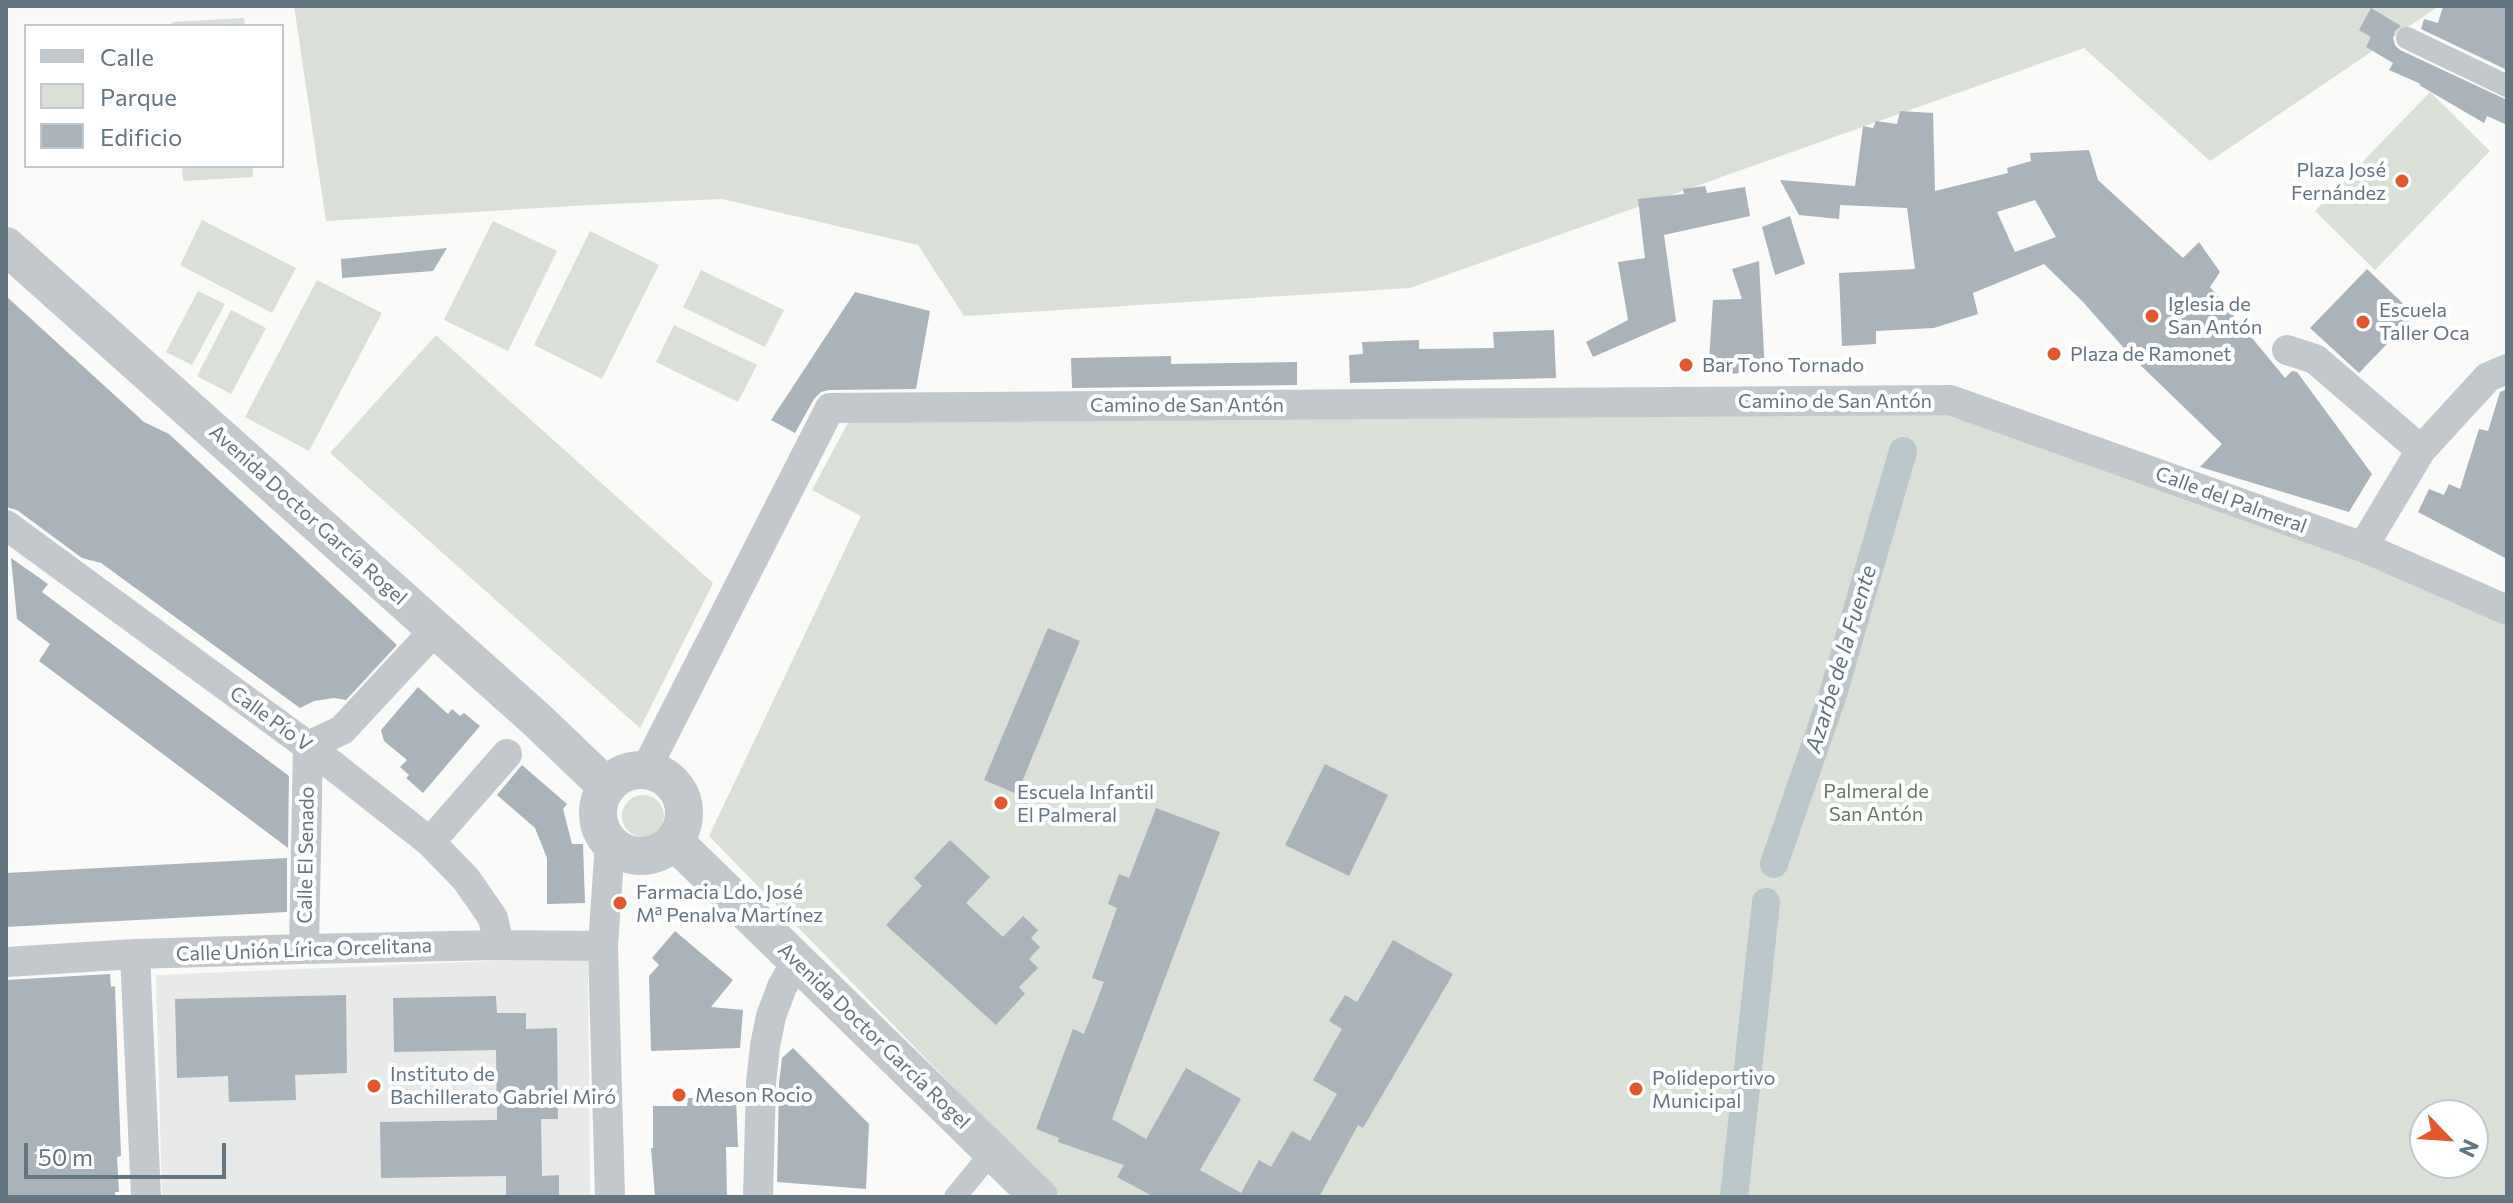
<!DOCTYPE html>
<html>
<head>
<meta charset="utf-8">
<style>
	body { margin:0 }
	#map { position:relative; width:2513px; height:1203px; overflow:hidden; background:#fafaf8; font-family:Commissioner,sans-serif }
	canvas { display:block }
	.frame { position:absolute; inset:0; border:8px solid #657683; pointer-events:none }
	.legend { position:absolute; left:24px; top:24px; width:260px; height:144px; box-sizing:border-box; background:#fff; border:2px solid #c1c8cd; margin:0; padding:10px 14px; list-style:none; font-size:24px; color:#657683 }
	.legend li { display:flex; align-items:center; gap:16px; height:40px }
	.legend b { width:40px; border:2px solid #c1c8cd }
	.north { position:absolute; left:2409px; top:1099px; width:80px; height:80px; box-sizing:border-box; background:#fff; border:2px solid #c1c8cd; border-radius:50%; rotate:115deg; font-size:22px; font-weight:700; line-height:32px; text-align:center; color:#657683 }
	.north::after { content:''; display:block; margin:auto; width:28px; height:36px; background:#e4572e; clip-path:polygon(50% 0,100% 100%,50% 72%,0 100%) }
	.scale { position:absolute; left:24px; top:1143px; width:202px; height:36px; box-sizing:border-box; border:4px solid #657683; border-top:0; padding-left:10px; font-size:24px; line-height:28px; white-space:nowrap; color:#657683; -webkit-text-stroke:6px #fff; paint-order:stroke }
</style>
</head>
<body>
<div id="map">
<canvas width="2513" height="1203"></canvas>
<div class="frame"></div>
<ul class="legend">
<li><b style="height:10px;background:#c3c8cc"></b>Calle</li>
<li><b style="height:22px;background:#dadfd7"></b>Parque</li>
<li><b style="height:22px;background:#aab3b9"></b>Edificio</li>
</ul>
<div class="north">N</div>
<div class="scale">50 m</div>
</div>
<script>
const g = document.querySelector('canvas').getContext('2d');
g.lineJoin = 'round';
function fill(path, color) {
  g.fillStyle = color;
  g.fill(path, 'evenodd');
}
function toPath(rows) {
  const path = new Path2D();
  for (const r of rows) {
    if (r.length === 3) {
      path.moveTo(r[0] + r[2], r[1]);
      path.arc(r[0], r[1], r[2], 0, 2 * Math.PI);
      continue;
    }
    path.moveTo(r[0], r[1]);
    for (let i = 2; i < r.length; i += 2) path.lineTo(r[i], r[i + 1]);
  }
  return path;
}
function trace(path, color, width, dash) {
  g.strokeStyle = color;
  g.lineWidth = width;
  g.lineCap = dash ? 'butt' : 'round';
  g.setLineDash(dash || []);
  g.stroke(path);
}
function drawText(font, color, halo, rows, align = 'center') {
  g.font = font + ' Commissioner,sans-serif';
  g.lineWidth = 8;
  g.setLineDash([]);
  g.textBaseline = 'middle';
  g.strokeStyle = halo;
  g.fillStyle = color;
  for (const [text, x, y, turn = 0] of rows) {
    g.save();
    g.translate(x, y);
    g.rotate((+turn || 0) * Math.PI / 180);
    g.textAlign = isNaN(turn) ? turn : align;
    if (halo) g.strokeText(text, 0, 0);
    g.fillText(text, 0, 0);
    g.restore();
  }
}
fill(toPath([
	[588,957,590,1197,162,1197,156,975]
]), '#e8e9e9');
fill(toPath([
	[294,6,2439,6,2210,161,2084,48,1410,288,964,316,918,245,722,199,589,205,326,221],
	[244,18,245,26,173,26,172,22],
	[2430,92,2490,151,2375,270,2315,211],
	[182,166,253,166,253,177,183,181],
	[202,220,296,268,272,313,180,265],
	[493,221,557,251,508,351,444,320],
	[590,231,659,265,602,379,534,345],
	[701,270,784,310,765,347,683,307],
	[317,280,382,313,309,451,245,417],
	[198,291,225,304,192,365,166,352],
	[231,310,266,328,231,394,197,376],
	[674,325,757,365,738,402,656,362],
	[436,335,713,583,640,728,330,453],
	[1943,407,2458,597,2507,622,2507,1197,1061,1197,709,836,861,516,812,490,849,421],
	[2425,1115,2473,1115,2473,1163,2425,1163],
	[643,816,21]
]), '#dadfd7');
trace(toPath([
	[1774,864,1833,694,1903,451],
	[1734,1197,1766,902]
]), '#bbc7cb', 28);
fill(toPath([
	[2443,6,2507,6,2507,70,2421,29,2424,19,2438,23],
	[2371,8,2401,26,2395,31,2393,38,2395,45,2400,50,2507,100,2507,125,2487,116,2484,123,2419,85,2421,84,2389,70,2393,63,2366,47,2371,37,2359,30],
	[1900,111,1933,113,1935,191,2008,173,2007,168,2031,161,2030,153,2089,150,2098,180,2183,258,2199,242,2220,272,2210,287,2285,378,2292,371,2297,372,2372,474,2349,512,2200,467,2222,444,2130,355,2083,302,2044,264,1973,293,1978,314,1934,328,1876,331,1876,344,1842,346,1839,273,1915,269,1907,208,1840,205,1839,219,1799,215,1780,180,1855,186,1863,126,1873,128,1876,121,1897,124],
	[2035,200,2056,237,2015,252,1997,212],
	[1705,186,1707,193,1745,187,1750,216,1664,235,1676,321,1593,357,1586,342,1628,320,1618,262,1645,258,1638,199,1684,194,1683,189],
	[1790,216,1805,264,1775,275,1762,227],
	[447,248,433,271,342,278,341,259],
	[1759,261,1765,372,1708,375,1713,300,1742,299,1732,269],
	[2367,269,2415,315,2359,373,2310,328],
	[855,292,930,311,916,389,829,390,821,392,814,399,795,433,771,420],
	[6,296,144,422,169,434,397,645,346,700,334,698,314,701,300,708,101,563,82,558,17,510,6,507],
	[1554,330,1556,378,1350,383,1349,355,1363,354,1362,342,1419,340,1419,349,1494,348,1493,332],
	[1171,356,1171,364,1297,362,1297,385,1072,388,1071,358],
	[2507,389,2507,559,2418,512,2429,489,2444,495,2449,484,2460,489,2479,429,2488,431,2500,392],
	[11,558,48,584,42,592,289,776,288,848,39,661,50,644,17,619],
	[1048,628,1080,641,1017,794,984,780],
	[418,687,448,714,452,709,460,716,464,713,480,726,423,793,406,778,409,775,400,767,407,760,384,741,381,730],
	[1325,764,1388,795,1349,876,1285,845],
	[522,765,567,804,563,809,572,844,583,844,585,903,547,904,547,858,535,828,497,795],
	[1156,808,1220,832,1112,1119,1146,1139,1186,1068,1241,1099,1200,1170,1241,1193,1259,1160,1271,1167,1292,1131,1310,1141,1337,1094,1313,1080,1342,1029,1329,1021,1345,995,1357,1002,1393,940,1453,974,1363,1128,1358,1125,1319,1197,1154,1197,1117,1177,1124,1165,1058,1142,1059,1138,1036,1129,1073,1029,1084,1034,1104,982,1092,978,1117,908,1108,904,1119,874,1129,878],
	[950,840,990,877,966,903,1003,937,1023,916,1038,930,1031,938,1040,947,1029,959,1038,968,1019,987,1025,994,996,1025,886,925,922,886,914,878],
	[287,858,287,912,6,927,6,873],
	[675,931,733,980,711,1007,743,1010,740,1048,651,1051,649,976,659,965,652,958],
	[110,974,111,987,115,986,118,1074,121,1156,117,1157,119,1192,115,1192,115,1197,6,1197,6,980],
	[346,995,347,1073,295,1075,296,1100,229,1102,228,1076,177,1078,175,999],
	[496,996,497,1013,526,1013,526,1029,557,1028,558,1119,541,1119,542,1176,559,1175,559,1197,506,1197,506,1176,381,1178,380,1122,497,1120,496,1050,394,1052,393,998],
	[793,1048,869,1124,866,1189,777,1182,779,1084,782,1058],
	[736,1097,738,1147,726,1147,727,1197,655,1197,651,1148,653,1148,653,1106,687,1106,688,1098]
]), '#aab3b9');
trace(toPath([
	[2407,38,2507,86],
	[955,1197,992,1152]
]), '#c3c8cc', 22);
trace(toPath([
	[2287,350,2315,359,2421,450],
	[6,525,308,746,430,842,466,879,493,918,499,945],
	[2363,547,2421,450,2488,377,2507,369],
	[646,769,830,408,1950,400,2363,547,2507,610],
	[430,842,507,754],
	[610,843,603,946,610,1197],
	[304,949,308,746,342,730,436,629],
	[135,954,146,1197],
	[6,962,135,954,304,949,499,945,603,946],
	[758,1197,761,1083,765,1046,771,1016,782,987,797,960]
]), '#c3c8cc', 30);
trace(toPath([
	[6,246,536,719,607,787],
	[641,813,43],
	[675,842,1039,1197]
]), '#c3c8cc', 38);
for (const [x, y, r, color] of [
	[2402,181,8,"#e4572e"],
	[2152,316,8,"#e4572e"],
	[2363,322,8,"#e4572e"],
	[2054,354,8,"#e4572e"],
	[1686,365,8,"#e4572e"],
	[1001,803,8,"#e4572e"],
	[620,903,8,"#e4572e"],
	[374,1086,8,"#e4572e"],
	[1636,1089,8,"#e4572e"],
	[679,1095,8,"#e4572e"]
]) {
  const dot = new Path2D();
  dot.arc(x, y, r, 0, 2 * Math.PI);
  g.fillStyle = color;
  g.fill(dot);
  trace(dot, '#fff', 3);
}
drawText('20px', '#657683', '#fff', [
	["Plaza José",2386,170,"right"],
	["Fernández",2386,193,"right"],
	["Iglesia de",2168,304],
	["San Antón",2168,327],
	["Escuela",2379,310],
	["Taller Oca",2379,333],
	["Plaza de Ramonet",2070,354],
	["Bar Tono Tornado",1702,365],
	["Escuela Infantil",1017,792],
	["El Palmeral",1017,815],
	["Farmacia Ldo. José",636,892],
	["Mª Penalva Martínez",636,915],
	["Instituto de",390,1074],
	["Bachillerato Gabriel Miró",390,1097],
	["Polideportivo",1652,1078],
	["Municipal",1652,1101],
	["Meson Rocio",695,1095]
], 'left');
drawText('20px', '#657683', '#fff', [
	["Camino de San Antón",1835,401],
	["Camino de San Antón",1187,405],
	["Calle del Palmeral",2231,500,20],
	["Avenida Doctor García Rogel",308,515,42],
	["Calle Pío V",271,719,36],
	["Calle El Senado",306,855,-89],
	["Calle Unión Lírica Orcelitana",304,950,-2],
	["Avenida Doctor García Rogel",874,1036,44]
]);
drawText('20px', '#687a64', '#fff', [
	["Palmeral de",1876,791],
	["San Antón",1876,814]
]);
drawText('italic 22px', '#60757c', '#fff', [
	["Azarbe de la Fuente",1841,659,-73]
]);
</script>
</body>
</html>
